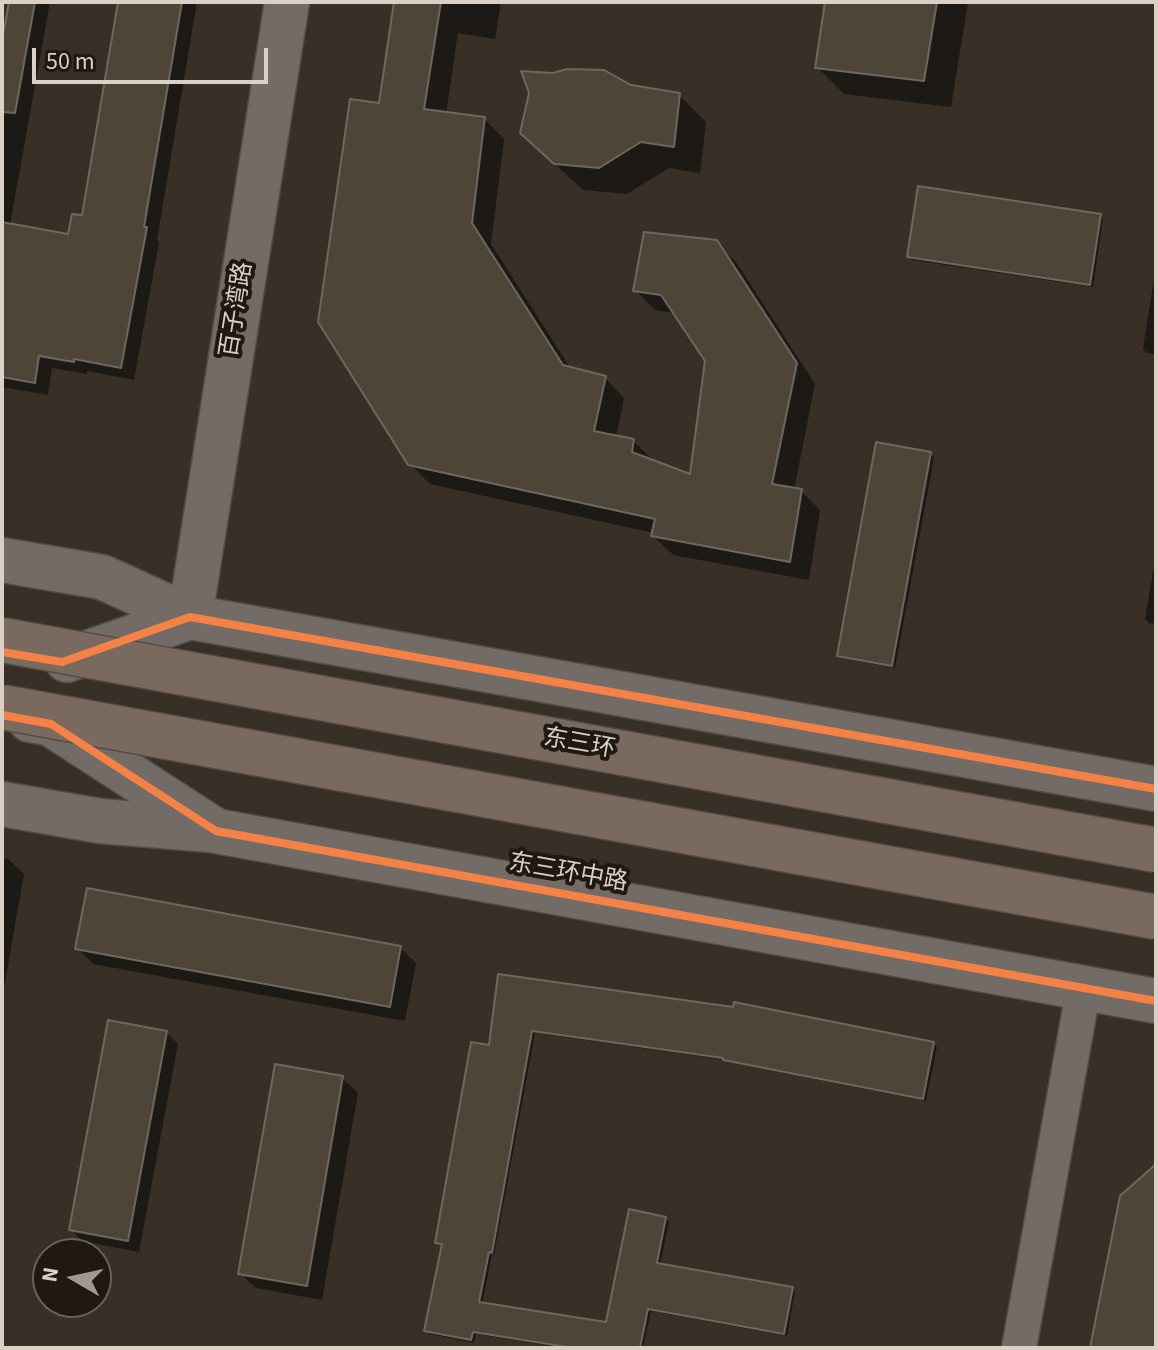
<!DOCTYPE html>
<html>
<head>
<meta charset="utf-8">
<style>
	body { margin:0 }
	#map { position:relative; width:1158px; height:1350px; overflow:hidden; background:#382f26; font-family:"Source Sans 3",sans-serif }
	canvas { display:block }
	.frame { position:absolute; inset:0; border:4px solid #dad0c6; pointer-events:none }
	.north { position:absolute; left:32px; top:1238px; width:80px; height:80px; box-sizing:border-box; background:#201912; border:2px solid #6a625a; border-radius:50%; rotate:279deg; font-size:22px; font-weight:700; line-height:32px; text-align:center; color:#dad0c6 }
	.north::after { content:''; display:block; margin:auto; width:28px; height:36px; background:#a1988e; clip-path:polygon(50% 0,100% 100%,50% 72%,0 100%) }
	.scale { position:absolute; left:32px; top:48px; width:236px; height:36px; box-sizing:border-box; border:4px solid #dad0c6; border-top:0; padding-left:10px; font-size:24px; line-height:28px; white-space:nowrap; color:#dad0c6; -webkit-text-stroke:6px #201912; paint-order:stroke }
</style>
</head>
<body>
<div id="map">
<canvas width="1158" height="1350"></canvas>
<div class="frame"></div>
<div class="north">N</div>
<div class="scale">50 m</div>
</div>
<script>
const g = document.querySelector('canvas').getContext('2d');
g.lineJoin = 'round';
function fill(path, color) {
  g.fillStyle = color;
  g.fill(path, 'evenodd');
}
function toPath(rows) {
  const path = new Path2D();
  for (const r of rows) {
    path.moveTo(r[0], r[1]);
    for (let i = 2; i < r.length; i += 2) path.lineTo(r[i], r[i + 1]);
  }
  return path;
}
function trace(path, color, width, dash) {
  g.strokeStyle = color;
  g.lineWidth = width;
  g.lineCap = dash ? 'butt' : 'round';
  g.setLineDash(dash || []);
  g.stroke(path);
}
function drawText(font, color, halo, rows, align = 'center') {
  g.font = font + ' "Source Sans 3","Noto Sans SC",sans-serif';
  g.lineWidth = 8;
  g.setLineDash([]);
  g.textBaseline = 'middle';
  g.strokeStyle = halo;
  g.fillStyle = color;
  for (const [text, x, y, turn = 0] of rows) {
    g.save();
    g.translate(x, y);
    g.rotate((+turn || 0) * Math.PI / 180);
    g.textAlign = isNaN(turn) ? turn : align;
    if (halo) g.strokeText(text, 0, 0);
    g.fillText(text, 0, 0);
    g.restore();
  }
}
fill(toPath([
	[11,2,50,2,10,225,70,236,84,218,121,2,197,2,157,240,159,242,134,380,87,371,87,374,52,368,48,395,2,387,2,51],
	[396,2,501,2,495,39,458,33,446,114,484,119,504,139,491,244,571,369,605,378,624,398,616,438,633,441,653,460,692,477,707,360,675,313,655,310,635,290,716,242,736,262,815,384,794,490,801,491,820,510,809,580,673,555,653,536,654,533,430,484,409,463,380,105],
	[827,2,968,2,951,107,844,94,817,67],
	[553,75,679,95,706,122,700,173,669,168,627,194,583,190,522,133],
	[1100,216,1103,219,1093,287,912,260,909,257],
	[1156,266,1156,354,1147,353,1143,349],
	[930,454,934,458,895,668,842,658,839,655],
	[1156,554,1156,624,1149,623,1145,619],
	[2,858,8,859,24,874,2,999],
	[78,948,400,948,416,963,405,1021,93,964],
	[500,976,933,1043,937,1047,926,1101,728,1062,726,1060,535,1033,494,1255,492,1254,482,1305,608,1325,665,1219,669,1222,660,1265,792,1289,795,1292,787,1336,651,1311,643,1348,562,1348,476,1334,474,1343,430,1334,427,1330,444,1246,437,1242,490,1047],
	[166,1032,178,1044,139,1252,82,1241,71,1229],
	[342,1078,358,1093,322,1300,256,1288,240,1273]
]), '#0007');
const building = toPath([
	[9,2,35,2,15,113,2,112,2,41,9,2],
	[118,2,182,2,144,227,147,227,121,368,74,359,74,362,39,356,35,383,2,377,2,222,68,234,72,214,82,215,118,2],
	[394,2,441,2,424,109,485,117,472,223,563,365,606,376,594,431,634,439,632,452,690,474,705,361,661,295,633,291,644,232,717,240,797,363,772,484,802,489,790,562,651,536,655,519,408,465,318,322,350,99,379,103,394,2],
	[825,2,937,2,924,81,815,68,825,2],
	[567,69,604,70,631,85,680,93,674,147,641,142,599,168,554,164,520,133,529,93,521,71,553,73,567,69],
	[918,186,1101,214,1090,285,907,257,918,186],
	[876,442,931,452,892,666,837,656,876,442],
	[87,888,401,946,390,1007,75,949,87,888],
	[498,974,733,1007,734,1002,934,1042,923,1099,723,1060,723,1058,532,1031,492,1253,489,1252,479,1302,606,1322,629,1209,666,1217,657,1263,793,1287,784,1334,648,1309,640,1348,573,1348,473,1332,471,1340,424,1331,442,1244,435,1243,471,1042,489,1045,498,974],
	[108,1020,167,1031,128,1241,69,1230,108,1020],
	[275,1064,343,1076,307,1286,238,1274,275,1064],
	[1156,1164,1156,1348,1090,1348,1120,1196,1156,1164]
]);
fill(building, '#4d4638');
trace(building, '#6d685f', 2);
const minor = toPath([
	[1019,1348,1084,987]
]);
const tertiary = toPath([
	[2,560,102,577,190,617,287,2],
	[67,660,190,617,1156,789],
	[30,720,51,724,216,831,1156,1001],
	[2,804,100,821,210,830]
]);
trace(minor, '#534c43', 37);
trace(tertiary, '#534c43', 47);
trace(minor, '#736b65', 34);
trace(tertiary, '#736b65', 44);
const trunkBridge = toPath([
	[2,640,1156,850],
	[2,707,1156,917]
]);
trace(trunkBridge, '#534c43', 47, []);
trace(trunkBridge, '#7a695e', 44);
trace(toPath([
	[2,652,62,662,190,617,1156,789],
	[2,715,51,724,216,831,1156,1001]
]), '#f48246', 8);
drawText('24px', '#dad0c6', '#201912', [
	["百子湾路",238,310,-81],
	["东三环",579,745,10],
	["东三环中路",568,874,10]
]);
</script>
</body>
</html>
